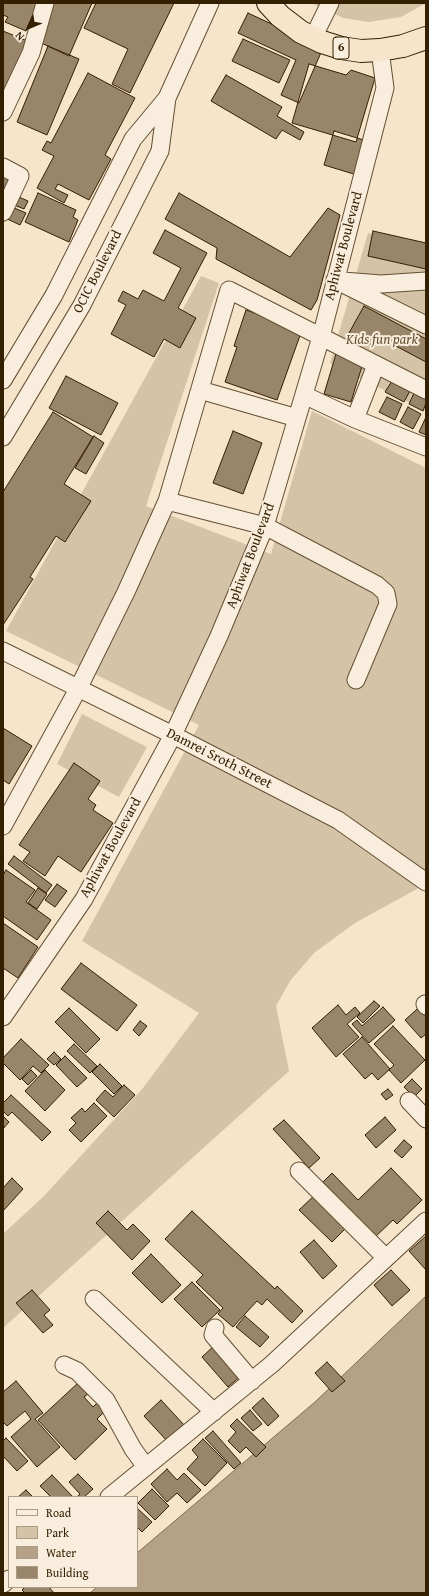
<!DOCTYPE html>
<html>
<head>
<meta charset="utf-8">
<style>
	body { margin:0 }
	#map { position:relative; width:429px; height:1596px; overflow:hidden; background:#f6e4cb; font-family:"Gentium Book Plus",serif }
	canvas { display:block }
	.frame { position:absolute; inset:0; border:4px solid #341f00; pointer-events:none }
	.legend { position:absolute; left:8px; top:1496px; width:130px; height:92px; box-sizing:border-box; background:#f9eddd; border:1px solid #aa9b85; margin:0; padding:5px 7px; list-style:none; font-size:12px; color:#341f00 }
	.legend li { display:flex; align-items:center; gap:8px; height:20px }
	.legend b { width:20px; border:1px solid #aa9b85 }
	.north { position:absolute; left:8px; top:8px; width:40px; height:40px; -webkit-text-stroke:3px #f9eddd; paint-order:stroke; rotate:226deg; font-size:11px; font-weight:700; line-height:16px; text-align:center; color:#341f00 }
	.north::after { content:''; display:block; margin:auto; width:14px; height:18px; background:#341f00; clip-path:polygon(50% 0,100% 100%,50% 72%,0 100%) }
</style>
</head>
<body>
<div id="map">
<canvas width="429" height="1596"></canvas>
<div class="frame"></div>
<ul class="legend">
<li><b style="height:5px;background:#f9eddd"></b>Road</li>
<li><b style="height:11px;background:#d5c3a8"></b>Park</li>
<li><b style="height:11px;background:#b4a186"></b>Water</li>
<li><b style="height:11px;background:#99856a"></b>Building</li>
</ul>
<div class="north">N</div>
</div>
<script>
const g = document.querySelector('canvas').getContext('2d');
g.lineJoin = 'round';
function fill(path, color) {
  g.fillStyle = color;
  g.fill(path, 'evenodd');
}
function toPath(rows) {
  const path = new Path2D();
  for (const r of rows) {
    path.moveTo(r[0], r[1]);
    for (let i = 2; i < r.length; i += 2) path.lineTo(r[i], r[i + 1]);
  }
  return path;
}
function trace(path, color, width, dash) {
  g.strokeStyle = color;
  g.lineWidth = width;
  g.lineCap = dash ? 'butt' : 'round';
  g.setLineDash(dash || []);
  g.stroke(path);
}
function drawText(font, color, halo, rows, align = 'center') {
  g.font = font + ' "Gentium Book Plus",serif';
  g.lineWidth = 4;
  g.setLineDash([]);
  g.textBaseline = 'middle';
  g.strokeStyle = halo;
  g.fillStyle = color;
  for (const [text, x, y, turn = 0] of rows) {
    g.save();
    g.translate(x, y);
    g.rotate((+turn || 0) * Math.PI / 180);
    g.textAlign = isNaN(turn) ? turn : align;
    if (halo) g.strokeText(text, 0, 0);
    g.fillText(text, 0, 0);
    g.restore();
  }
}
fill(toPath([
	[311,3,426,3,401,17,369,22,343,18],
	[368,233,426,247,426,411,330,363],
	[201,276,219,283,146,506,271,554,312,411,426,468,426,884,355,923,314,953,290,981,276,1006,289,1071,3,1328,3,1234,43,1197,143,1088,199,1013,82,941,199,725,6,631],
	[82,714,147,747,119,797,57,764]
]), '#d5c3a8');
const water = toPath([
	[426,1296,426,1593,90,1593,97,1587,137,1587,137,1553,315,1402,426,1296]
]);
fill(water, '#b4a186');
trace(water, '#816d50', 1);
const building = toPath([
	[3,3,38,3,26,31,5,22,8,17,3,15,3,3],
	[53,3,92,3,69,56,37,41,53,3],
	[96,3,174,3,130,93,112,84,128,49,84,28,96,3],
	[248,13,323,48,299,103,281,95,296,60,238,33,248,13],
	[3,31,32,43,3,111,3,31],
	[243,39,290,60,279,83,232,61,243,39],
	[48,46,79,59,47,135,17,122,48,46],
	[309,64,346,75,351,70,375,78,356,142,292,123,309,64],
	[88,73,135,98,105,155,111,159,89,200,58,184,55,189,68,195,64,203,37,188,54,156,42,150,47,141,51,143,88,73],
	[226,75,282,107,277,116,304,132,300,140,282,130,276,139,211,101,226,75],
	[334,131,367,141,357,175,324,165,334,131],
	[3,173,16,178,5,204,26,213,20,225,3,217,3,173],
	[38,193,76,210,73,217,78,220,69,242,25,222,38,193],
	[179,193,290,257,328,208,340,215,317,300,311,310,216,259,217,248,165,219,179,193],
	[12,194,28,201,24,209,9,203,12,194],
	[165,230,207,253,178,308,196,318,180,348,164,339,154,357,111,334,126,305,118,301,123,291,138,299,143,290,164,301,181,268,153,253,165,230],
	[373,231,426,243,426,269,368,256,373,231],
	[364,306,426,339,426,362,379,337,374,346,349,333,364,306],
	[246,310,302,330,277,400,225,382,237,347,234,346,246,310],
	[336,354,363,363,351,402,324,394,336,354],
	[66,376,118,403,101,435,49,408,66,376],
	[394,378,412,387,404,402,385,392,394,378],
	[416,389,426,393,426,403,423,411,409,404,416,389],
	[387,397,402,404,395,420,379,412,387,397],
	[408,407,421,414,413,429,400,422,408,407],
	[53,412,93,437,64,484,91,501,65,542,56,536,30,577,33,579,3,625,3,492,53,412],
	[426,417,426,435,419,432,426,417],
	[233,431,262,443,243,494,213,483,233,431],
	[94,436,104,443,86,474,75,468,94,436],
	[3,728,32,746,9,784,3,780,3,728],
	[74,763,100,781,88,799,96,805,93,810,113,823,81,872,58,856,45,876,23,861,30,852,19,845,74,763],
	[14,856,52,885,46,893,8,864,14,856],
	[6,870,35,890,26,902,51,920,37,940,3,916,3,875,6,870],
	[57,884,67,891,55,907,45,900,57,884],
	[38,888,47,894,37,909,28,903,38,888],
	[3,923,38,947,18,978,3,968,3,923],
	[81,963,137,1005,117,1031,61,989,81,963],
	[374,1001,380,1006,363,1023,357,1017,374,1001],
	[426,1001,426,1034,421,1038,405,1020,426,1001],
	[338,1005,346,1015,355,1007,360,1013,347,1024,359,1037,336,1057,312,1028,338,1005],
	[383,1007,395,1020,369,1043,352,1024,357,1020,362,1026,383,1007],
	[69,1008,100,1039,86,1053,55,1022,69,1008],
	[140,1021,147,1026,139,1036,133,1030,140,1021],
	[393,1026,425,1060,401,1083,389,1070,394,1065,374,1044,393,1026],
	[362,1037,390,1069,378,1080,372,1073,365,1079,343,1054,362,1037],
	[21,1039,49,1065,41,1073,33,1066,20,1080,3,1063,3,1058,21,1039],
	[74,1044,97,1066,90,1073,67,1051,74,1044],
	[54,1052,61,1059,54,1065,47,1059,54,1052],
	[65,1056,87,1078,77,1087,56,1065,65,1056],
	[100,1064,122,1086,114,1094,92,1072,100,1064],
	[31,1070,37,1076,28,1085,22,1079,31,1070],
	[45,1070,65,1090,45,1111,25,1091,45,1070],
	[412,1079,422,1089,414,1097,404,1087,412,1079],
	[124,1085,135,1095,114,1117,96,1100,105,1090,113,1097,124,1085],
	[388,1089,393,1095,386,1100,381,1094,388,1089],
	[11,1095,51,1132,42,1141,12,1112,8,1116,3,1111,3,1103,11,1095],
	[94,1103,107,1116,81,1142,69,1130,76,1123,71,1118,82,1108,85,1112,94,1103],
	[3,1116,9,1122,3,1129,3,1116],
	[385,1117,396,1130,376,1148,365,1135,385,1117],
	[284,1120,320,1158,309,1168,273,1129,284,1120],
	[404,1140,412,1147,402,1158,394,1151,404,1140],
	[391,1168,422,1200,397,1224,393,1220,375,1237,323,1182,332,1173,358,1200,391,1168],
	[12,1178,23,1189,3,1211,3,1188,12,1178],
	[318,1192,350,1224,332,1242,299,1210,318,1192],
	[108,1211,127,1230,133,1224,150,1241,132,1260,96,1223,108,1211],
	[192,1211,275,1289,277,1286,303,1311,292,1323,267,1299,262,1305,257,1301,233,1327,218,1314,223,1308,196,1282,203,1275,165,1239,192,1211],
	[426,1236,426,1270,409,1251,426,1236],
	[314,1240,337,1266,323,1279,300,1252,314,1240],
	[151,1254,181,1285,162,1303,132,1273,151,1254],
	[391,1270,410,1290,392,1306,374,1285,391,1270],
	[192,1282,220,1310,202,1327,174,1299,192,1282],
	[32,1290,50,1310,44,1315,53,1325,43,1333,16,1303,32,1290],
	[245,1316,269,1337,260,1347,236,1327,245,1316],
	[216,1344,243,1374,228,1387,202,1357,216,1344],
	[327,1362,345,1381,332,1392,315,1373,327,1362],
	[16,1381,43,1413,35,1419,60,1447,37,1467,11,1437,31,1419,25,1411,7,1426,3,1422,3,1392,16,1381],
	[78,1383,88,1394,84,1397,93,1407,102,1398,110,1406,97,1419,107,1429,75,1460,38,1420,78,1383],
	[263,1398,279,1416,268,1426,252,1408,263,1398],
	[161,1400,185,1426,168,1442,144,1416,161,1400],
	[250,1410,262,1424,253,1431,241,1418,250,1410],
	[237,1419,266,1447,256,1457,246,1447,240,1453,228,1441,236,1432,230,1426,237,1419],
	[213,1431,241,1463,234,1469,205,1438,213,1431],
	[6,1438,28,1461,17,1471,3,1456,3,1441,6,1438],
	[203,1439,227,1463,205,1486,187,1469,198,1457,192,1450,203,1439],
	[167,1469,177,1480,184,1473,201,1490,187,1503,177,1493,167,1502,151,1484,167,1469],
	[78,1474,93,1489,84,1497,77,1497,80,1494,69,1482,78,1474],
	[52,1475,73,1497,51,1497,40,1486,52,1475],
	[152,1489,169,1506,155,1520,138,1503,152,1489],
	[26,1490,33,1497,18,1497,26,1490],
	[137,1508,152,1522,142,1532,137,1527,137,1508],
	[25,1587,49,1587,54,1593,25,1593,22,1590,25,1587]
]);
fill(building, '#99856a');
trace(building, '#341f00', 1);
const minor = toPath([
	[313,38,330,3],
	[3,112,31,53,45,3],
	[3,167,20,176,3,212],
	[335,280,426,325],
	[343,281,381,284,426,281],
	[3,380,54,295,133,139,167,98,210,3],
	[200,390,297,418],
	[304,395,355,419,426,447],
	[355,419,376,365],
	[3,437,82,305,160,151,167,98],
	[167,501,265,526,377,585,386,593,388,604,356,680],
	[3,651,173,735,338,820,426,882],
	[3,826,78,689,126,592,167,501,229,290,426,390],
	[425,1004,426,1006],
	[3,1017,84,899,173,735,219,636,265,526,321,337,385,88,380,50],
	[409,1101,426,1119],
	[299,1171,386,1258],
	[94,1299,214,1412],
	[215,1328,213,1335,252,1381],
	[64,1365,77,1371,106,1400,133,1449,146,1467],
	[109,1497,272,1364,426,1221],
	[3,1584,9,1579]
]);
const highway = toPath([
	[268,3,280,16,301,32,322,42,341,48,361,51,380,50,403,46,426,38]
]);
trace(minor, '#645033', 19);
trace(highway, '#341f00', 24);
trace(minor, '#f9eddd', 17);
trace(highway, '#f6e4cb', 22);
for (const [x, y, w] of [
	[341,48,16]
]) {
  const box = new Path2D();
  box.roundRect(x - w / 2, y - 11, w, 22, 3);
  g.fillStyle = '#f9eddd';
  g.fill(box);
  trace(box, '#341f00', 1);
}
drawText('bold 13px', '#341f00', null, [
	["6",341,48]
]);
drawText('14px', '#341f00', '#f9eddd', [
	["Aphiwat Boulevard",344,246,-75],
	["OCIC Boulevard",98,272,-63],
	["Aphiwat Boulevard",251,556,-69],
	["Damrei Sroth Street",219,759,27],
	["Aphiwat Boulevard",111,848,-61]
]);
drawText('italic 14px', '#645032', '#f9eddd', [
	["Kids fun park",382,340]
]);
</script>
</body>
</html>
